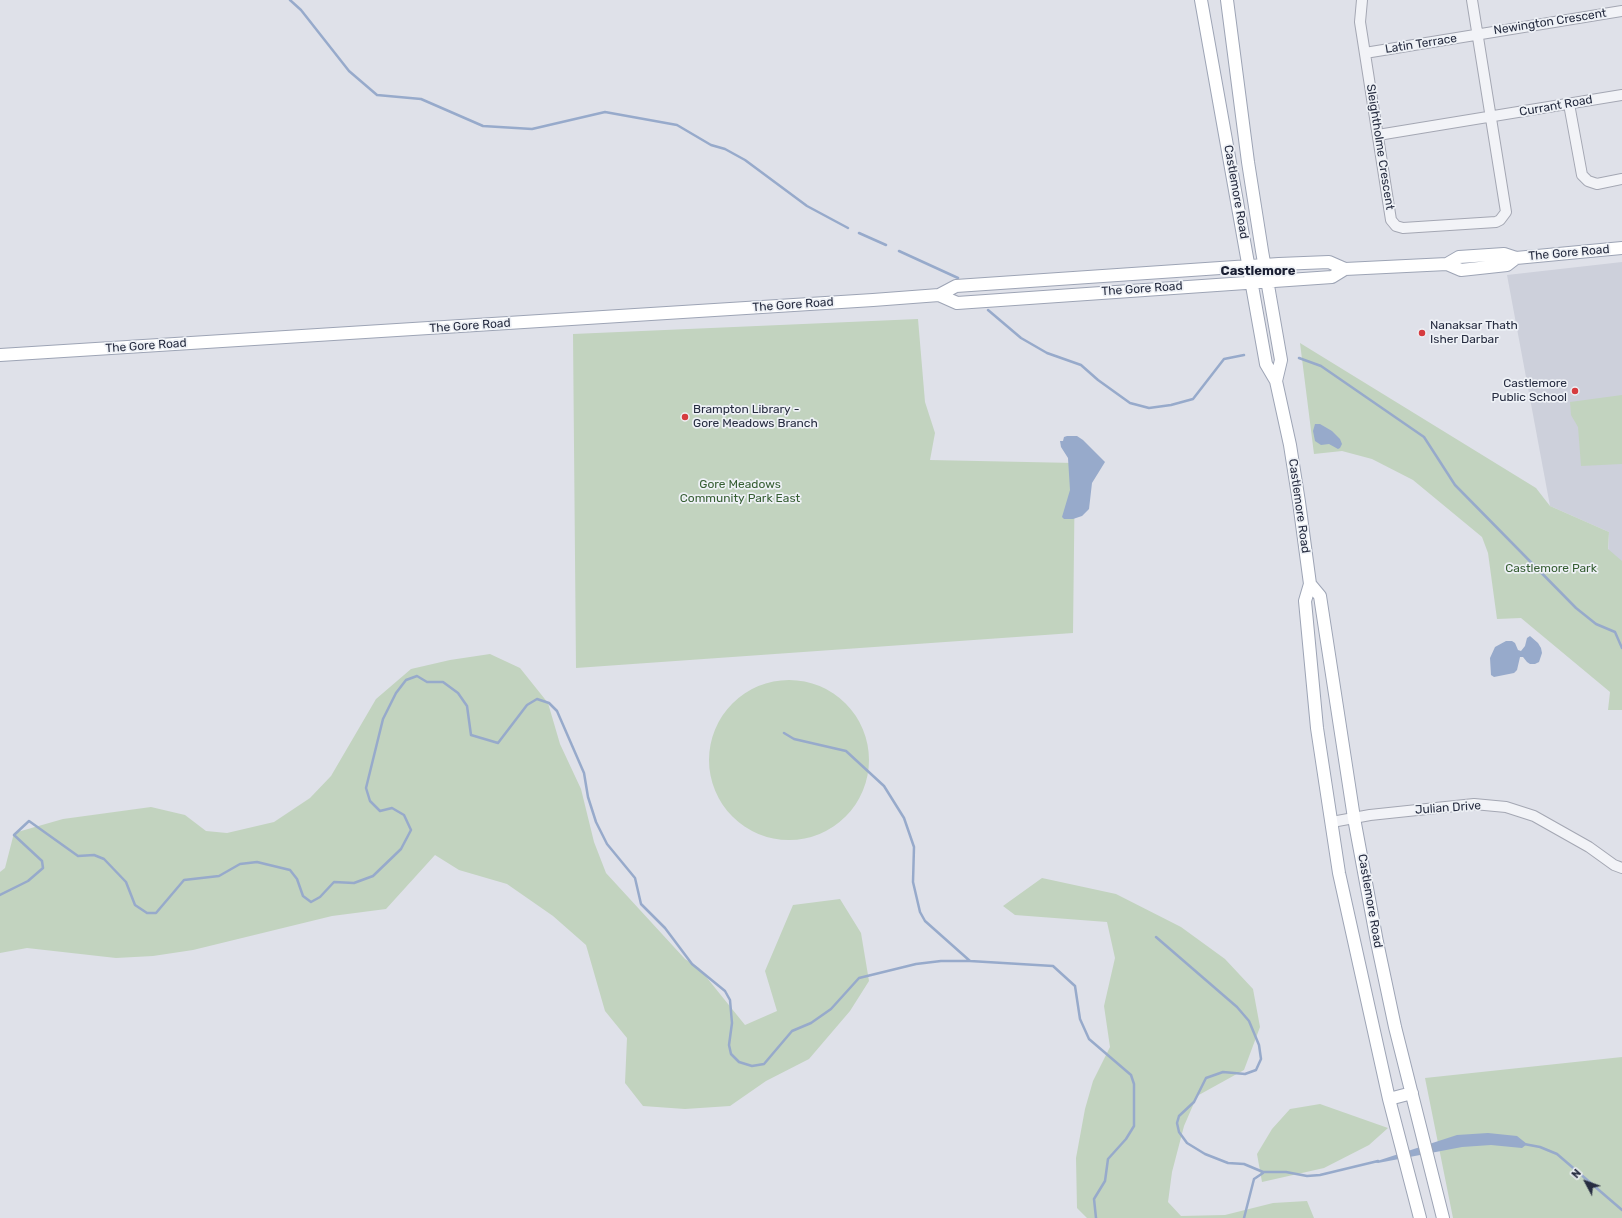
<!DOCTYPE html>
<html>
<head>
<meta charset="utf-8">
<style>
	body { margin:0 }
	#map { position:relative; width:1622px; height:1218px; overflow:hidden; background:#dfe1e9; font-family:Rubik,sans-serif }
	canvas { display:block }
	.north { position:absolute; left:1566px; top:1162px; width:40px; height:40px; -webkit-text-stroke:3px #eef1f6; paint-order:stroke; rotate:311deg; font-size:11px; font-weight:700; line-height:16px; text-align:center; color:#272d41 }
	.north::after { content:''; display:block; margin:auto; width:14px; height:18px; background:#272d41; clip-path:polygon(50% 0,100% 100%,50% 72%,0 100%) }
</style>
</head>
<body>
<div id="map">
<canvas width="1622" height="1218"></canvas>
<div class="north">N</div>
</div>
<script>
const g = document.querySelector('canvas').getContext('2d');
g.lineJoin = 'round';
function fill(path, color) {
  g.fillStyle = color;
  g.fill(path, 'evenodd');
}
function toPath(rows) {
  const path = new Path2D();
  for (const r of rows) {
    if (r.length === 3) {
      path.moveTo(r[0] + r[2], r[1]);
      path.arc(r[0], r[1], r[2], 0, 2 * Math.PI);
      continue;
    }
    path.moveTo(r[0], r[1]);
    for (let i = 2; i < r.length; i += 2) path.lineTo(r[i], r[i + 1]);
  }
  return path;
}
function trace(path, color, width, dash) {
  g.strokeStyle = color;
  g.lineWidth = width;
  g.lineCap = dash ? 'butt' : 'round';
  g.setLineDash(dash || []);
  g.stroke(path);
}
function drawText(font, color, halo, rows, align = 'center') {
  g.font = font + ' Rubik,sans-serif';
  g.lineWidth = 3.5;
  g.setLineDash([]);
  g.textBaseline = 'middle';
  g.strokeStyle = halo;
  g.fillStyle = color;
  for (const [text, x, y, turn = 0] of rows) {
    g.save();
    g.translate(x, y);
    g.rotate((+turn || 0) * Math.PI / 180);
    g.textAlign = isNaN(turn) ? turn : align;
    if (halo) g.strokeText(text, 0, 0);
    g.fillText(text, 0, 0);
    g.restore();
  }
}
fill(toPath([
	[1622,262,1622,566,1608,555,1609,532,1550,506,1507,275]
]), '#cdd0db');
fill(toPath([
	[918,319,925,402,935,433,930,460,1075,463,1073,633,576,668,573,334],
	[1300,343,1536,488,1550,506,1609,532,1608,549,1622,561,1622,710,1608,710,1610,692,1521,618,1497,619,1488,553,1482,537,1413,480,1372,459,1342,451,1314,454],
	[1622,395,1622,464,1581,466,1578,427,1571,415,1570,402],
	[490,654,520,668,548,703,560,744,581,789,594,842,606,873,685,959,699,968,745,1025,777,1011,765,971,793,905,840,899,861,933,869,981,850,1011,809,1059,766,1081,730,1106,685,1109,643,1106,625,1083,627,1038,605,1011,586,945,553,916,507,884,459,870,435,855,386,909,332,916,193,950,153,956,116,958,27,948,0,953,0,872,5,868,14,833,63,819,151,807,185,815,206,831,227,833,274,822,310,798,331,776,376,699,411,669,450,660],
	[789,760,80],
	[1042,878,1116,894,1181,927,1225,959,1253,989,1260,1027,1244,1070,1197,1096,1184,1126,1172,1172,1168,1202,1181,1216,1225,1215,1273,1203,1307,1201,1314,1218,1087,1218,1077,1208,1076,1158,1085,1109,1093,1081,1110,1047,1104,1006,1115,958,1107,922,1015,915,1003,906],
	[1622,1057,1622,1218,1453,1218,1425,1078],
	[1320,1104,1388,1128,1369,1145,1324,1168,1262,1182,1257,1154,1272,1129,1290,1109]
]), '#c2d3bf');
fill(toPath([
	[1315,424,1320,424,1332,431,1340,439,1342,444,1340,448,1338,449,1329,444,1321,445,1315,441,1313,431],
	[1067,436,1077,436,1083,440,1105,462,1092,483,1089,509,1082,516,1073,519,1064,519,1062,517,1070,490,1068,458,1061,447,1060,441,1063,441,1064,437],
	[1530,636,1538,643,1541,648,1542,653,1539,662,1535,664,1530,664,1527,662,1523,657,1520,657,1517,670,1514,673,1494,677,1491,675,1490,658,1495,647,1506,641,1512,641,1515,643,1518,650,1521,651,1525,646,1527,638],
	[1488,1133,1517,1136,1527,1144,1522,1148,1491,1145,1462,1147,1378,1163,1374,1162,1457,1135]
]), '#97aacb');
trace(toPath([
	[290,0,301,10,349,71,377,95,421,99,483,126,532,129,605,112,677,125,711,145,725,149,745,160,807,206,848,228],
	[859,233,886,245],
	[899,251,958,278],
	[988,310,1021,338,1047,353,1081,365,1098,380,1130,403,1149,408,1171,405,1193,399,1224,359,1244,355],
	[1299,358,1321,366,1424,437,1455,485,1576,608,1596,624,1615,632,1622,648],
	[784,733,794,739,846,751,884,786,904,818,914,847,913,882,920,912,925,921,970,961],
	[0,895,28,881,43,868,42,861,14,835,29,821,78,856,94,855,104,859,126,882,135,905,147,913,156,913,184,880,219,876,240,864,257,862,290,870,297,879,303,896,311,902,320,897,334,882,354,883,373,876,401,849,411,830,404,815,392,808,380,811,370,801,366,788,383,719,396,693,406,680,417,676,427,682,443,682,458,693,467,706,471,735,498,743,527,705,537,699,549,703,557,711,584,773,588,797,596,822,607,844,635,878,641,904,665,928,692,964,725,991,730,1000,732,1023,729,1045,731,1054,739,1062,752,1066,764,1064,792,1031,811,1023,831,1009,859,978,916,964,941,961,970,961,1053,966,1075,986,1080,1019,1089,1039,1131,1075,1134,1084,1134,1126,1126,1139,1108,1159,1105,1181,1094,1199,1096,1218],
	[1156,937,1237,1007,1249,1021,1259,1045,1261,1059,1256,1070,1245,1074,1223,1072,1206,1078,1194,1102,1179,1116,1177,1123,1179,1132,1187,1143,1205,1154,1228,1163,1244,1164,1263,1172,1286,1172,1307,1176,1320,1175,1378,1161],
	[1524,1144,1540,1147,1557,1154,1622,1210],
	[1244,1218,1254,1179,1263,1173]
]), '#97aacb', 2.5);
const minor = toPath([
	[1362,0,1360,22,1391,220,1396,226,1403,228,1496,222,1500,220,1506,212,1472,0],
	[1365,53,1622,11],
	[1569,104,1582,175,1588,181,1597,184,1622,179],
	[1378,135,1622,95],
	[1332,822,1370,815,1474,804,1506,807,1534,816,1589,847,1614,865,1622,868]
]);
const major = toPath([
	[1201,0,1266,364,1276,381,1290,445,1299,502,1310,584,1305,601,1317,728,1339,873,1389,1099,1420,1218],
	[1227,0,1248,162,1262,251,1281,360,1276,381],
	[1447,264,1461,270,1507,265,1516,258],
	[939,295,957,303,1332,277,1345,269],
	[0,355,873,300,939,295,956,286,1279,264,1329,262,1345,269,1447,264,1459,257,1504,254,1516,258,1622,248],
	[1310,584,1320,596,1354,818,1377,942,1395,1027,1443,1218],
	[1389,1099,1412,1093]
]);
trace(minor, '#a4a7b3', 12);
trace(major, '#9da4b5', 14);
trace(minor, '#f2f3f7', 10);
trace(major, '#fff', 12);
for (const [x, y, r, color] of [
	[1422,333,4,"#d63b3f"],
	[1575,391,4,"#d63b3f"],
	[685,417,4,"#d63b3f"]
]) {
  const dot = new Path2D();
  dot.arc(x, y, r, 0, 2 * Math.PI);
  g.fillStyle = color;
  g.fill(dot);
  trace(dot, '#eef1f6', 1.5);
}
drawText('12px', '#272d41', '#eef1f6', [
	["Newington Crescent",1550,22,-9],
	["Latin Terrace",1421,44,-9],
	["Currant Road",1556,106,-10],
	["Sleightholme Crescent",1380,147,81],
	["Castlemore Road",1236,192,80],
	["The Gore Road",1569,253,-5],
	["The Gore Road",1142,289,-4],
	["The Gore Road",793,305,-4],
	["The Gore Road",470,326,-4],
	["The Gore Road",146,346,-4],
	["Castlemore Road",1299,506,82],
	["Julian Drive",1448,808,-4],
	["Castlemore Road",1370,901,80]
]);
drawText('12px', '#272d41', '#eef1f6', [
	["Nanaksar Thath",1430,326],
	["Isher Darbar",1430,340],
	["Castlemore",1567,384,"right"],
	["Public School",1567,398,"right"],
	["Brampton Library -",693,410],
	["Gore Meadows Branch",693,424]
], 'left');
drawText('12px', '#365e33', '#eef1f6', [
	["Gore Meadows",740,485],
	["Community Park East",740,499],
	["Castlemore Park",1551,569]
]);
drawText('bold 13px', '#191e32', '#eef1f6', [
	["Castlemore",1258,271]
]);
</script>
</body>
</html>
